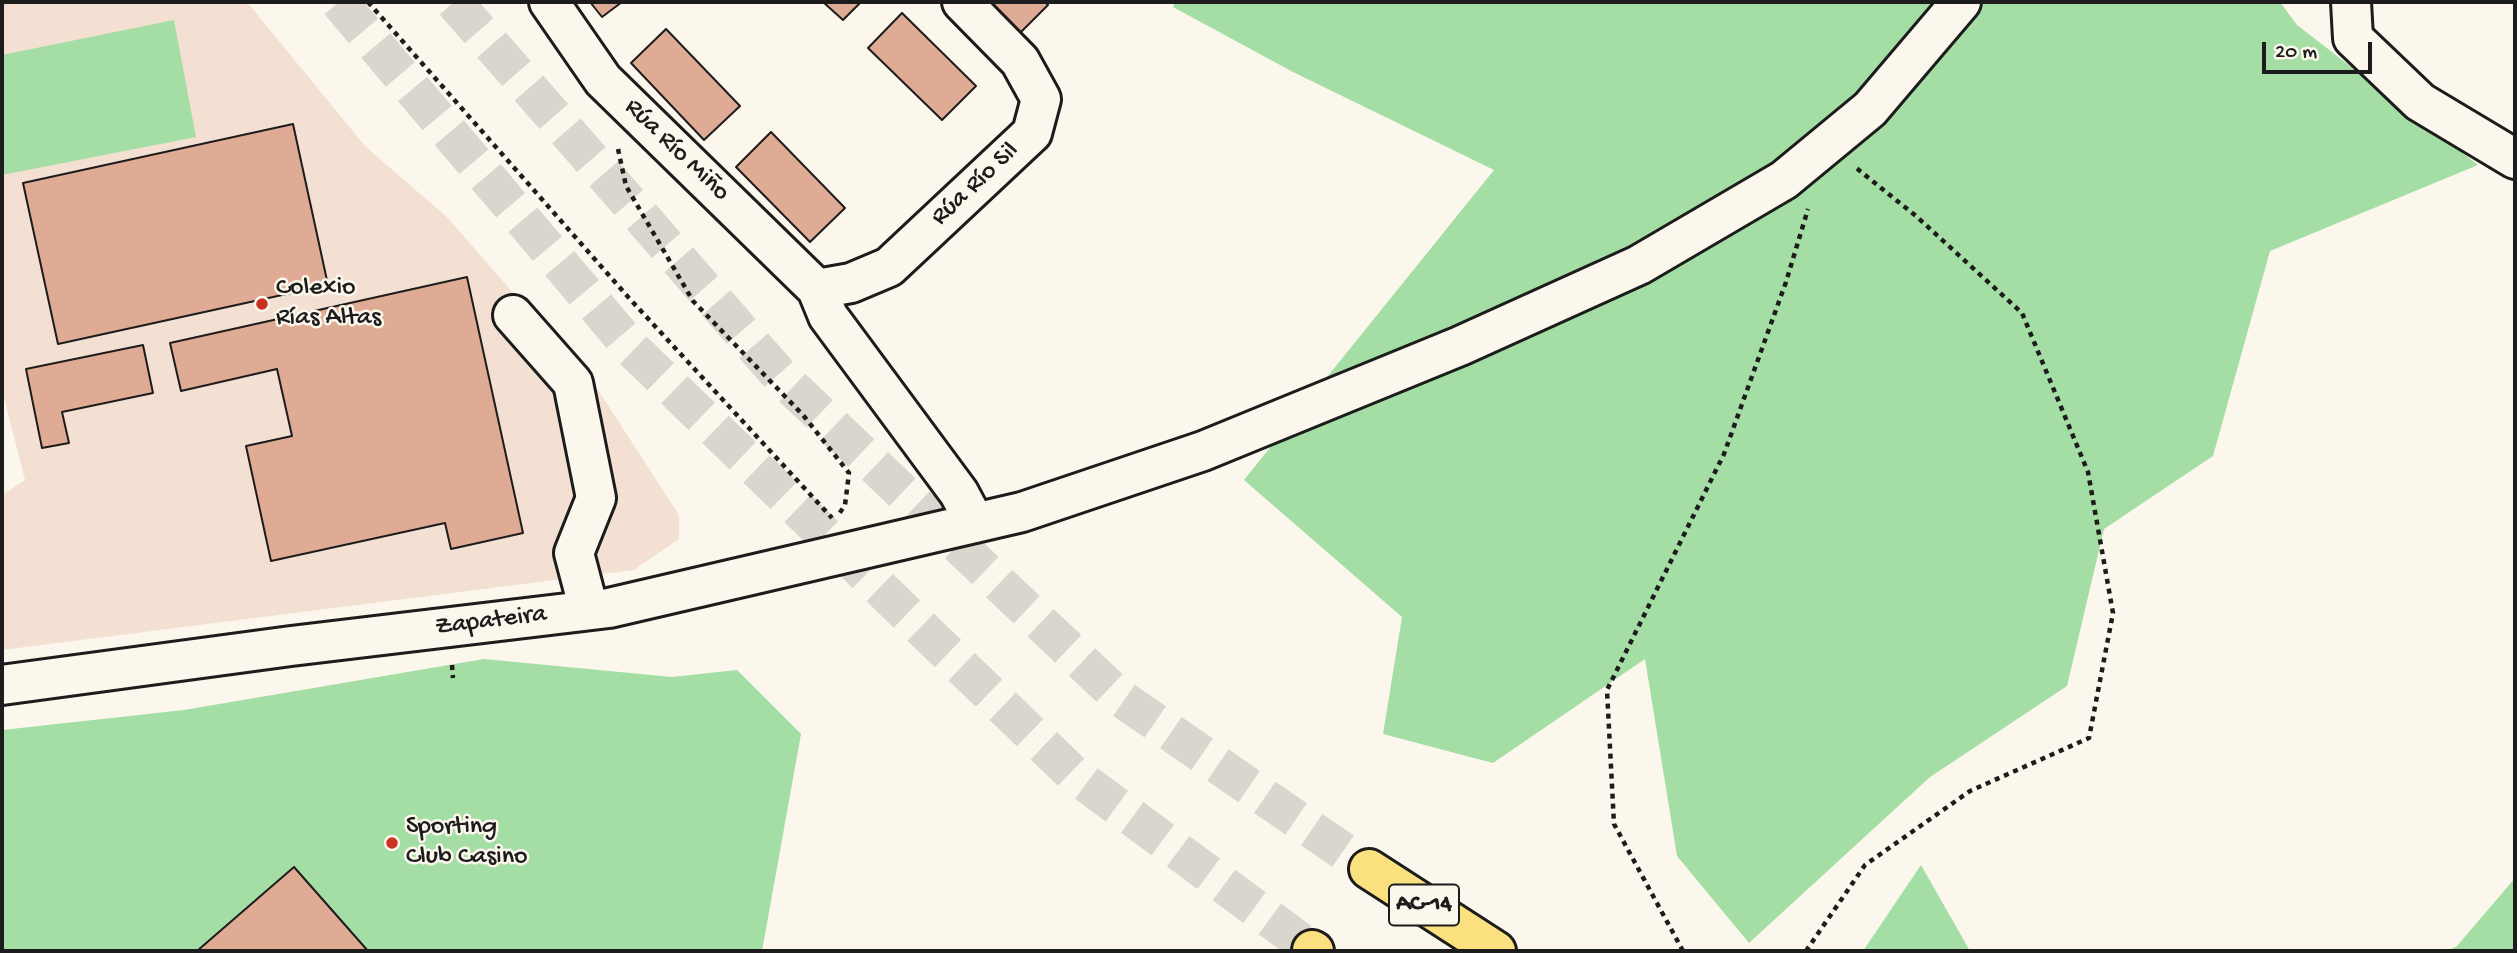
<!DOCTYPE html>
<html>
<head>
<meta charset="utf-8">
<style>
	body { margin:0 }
	#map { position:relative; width:2517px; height:953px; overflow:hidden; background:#fbf7ec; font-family:"Gochi Hand",sans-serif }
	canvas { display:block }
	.frame { position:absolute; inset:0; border:4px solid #1c1c1c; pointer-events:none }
	.scale { position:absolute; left:2262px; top:42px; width:110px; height:32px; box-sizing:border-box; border:4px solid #1c1c1c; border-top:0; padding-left:9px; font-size:21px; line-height:24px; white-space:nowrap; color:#1c1c1c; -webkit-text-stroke:5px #fbf7ec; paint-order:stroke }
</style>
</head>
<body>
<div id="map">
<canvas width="2517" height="953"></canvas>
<div class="frame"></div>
<div class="scale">20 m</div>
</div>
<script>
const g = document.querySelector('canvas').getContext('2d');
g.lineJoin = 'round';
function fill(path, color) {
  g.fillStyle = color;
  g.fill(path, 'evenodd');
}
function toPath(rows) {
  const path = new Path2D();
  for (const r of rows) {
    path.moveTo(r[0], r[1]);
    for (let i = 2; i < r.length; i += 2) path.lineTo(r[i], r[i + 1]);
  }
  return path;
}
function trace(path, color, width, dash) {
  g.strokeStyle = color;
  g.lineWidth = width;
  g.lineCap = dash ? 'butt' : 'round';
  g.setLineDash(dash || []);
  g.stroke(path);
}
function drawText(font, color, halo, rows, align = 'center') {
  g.font = font + ' "Gochi Hand",sans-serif';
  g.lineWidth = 5;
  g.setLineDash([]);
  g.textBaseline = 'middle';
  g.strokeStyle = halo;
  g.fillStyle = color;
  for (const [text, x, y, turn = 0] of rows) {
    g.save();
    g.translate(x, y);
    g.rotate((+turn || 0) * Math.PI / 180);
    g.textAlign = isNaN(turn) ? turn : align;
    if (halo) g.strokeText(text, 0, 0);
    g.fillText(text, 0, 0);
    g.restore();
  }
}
fill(toPath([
	[2,2,247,2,365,146,448,218,600,393,679,515,679,539,634,570,2,650,2,495,25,480,2,390]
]), '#f3e0d2');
fill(toPath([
	[1175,2,2280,2,2297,25,2478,165,2270,251,2213,456,2104,529,2067,686,1930,777,1749,943,1677,856,1645,659,1493,763,1383,734,1402,617,1244,480,1494,170,1293,72,1173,7],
	[174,20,196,137,2,175,2,55],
	[484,659,672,677,737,670,801,734,762,951,2,951,2,730,184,710],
	[1921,865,1970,951,1863,951],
	[2515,878,2515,951,2447,951,2457,946]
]), '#a4dea4');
const building = toPath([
	[590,2,622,2,602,17,590,2],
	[823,2,861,2,843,20,823,2],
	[982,2,1045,2,1048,5,1017,36,982,2],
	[902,13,976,86,942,120,868,48,902,13],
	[666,29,740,106,704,140,631,63,666,29],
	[293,124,328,285,58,344,23,183,293,124],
	[771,132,845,208,810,242,736,167,771,132],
	[467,277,523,533,451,549,445,523,271,561,246,446,292,436,277,369,181,391,170,343,467,277],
	[143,345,153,393,62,412,69,443,42,448,26,369,143,345],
	[294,867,368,951,197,951,294,867]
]);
fill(building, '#e0ab95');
trace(building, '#1c1c1c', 2);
trace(toPath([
	[339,2,633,350,1072,773,1312,950],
	[454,2,781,377,1119,697,1369,869]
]), '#dad6cd', 38, [38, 19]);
const minor = toPath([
	[549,2,603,80,817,289,828,316,959,493,975,523],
	[2351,2,2353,38,2420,102,2515,159],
	[817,289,851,283,889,267,1032,133,1041,99,1020,61,962,2],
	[513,315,573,383,596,498,574,553,589,610],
	[2,685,291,646,609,608,1022,512,1203,451,1460,346,1639,265,1784,180,1870,109,1961,2]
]);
const highway = toPath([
	[1369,869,1496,951],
	[1312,950,1314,951]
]);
trace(minor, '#1c1c1c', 44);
trace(highway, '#1c1c1c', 44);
trace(toPath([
	[368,2,629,298,832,518],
	[618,149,626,186,693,301,803,415,849,473,845,505,839,514],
	[452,665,453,678],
	[1683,951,1614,824,1607,690,1724,454,1786,282,1808,209],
	[1806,951,1865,865,1970,791,2089,738,2113,613,2088,472,2022,313,1916,216,1855,167]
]), '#1c1c1c', 4.5, [5, 5]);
trace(minor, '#fbf7ec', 38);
trace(highway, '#fbe080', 38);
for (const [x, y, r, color] of [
	[262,304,7,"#c8321e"],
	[392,843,7,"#c8321e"]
]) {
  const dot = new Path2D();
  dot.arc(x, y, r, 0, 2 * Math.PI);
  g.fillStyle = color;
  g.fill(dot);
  trace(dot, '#fbf7ec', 2.5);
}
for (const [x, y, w] of [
	[1424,905,70]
]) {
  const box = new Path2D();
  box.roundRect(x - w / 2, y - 20.5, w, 41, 5);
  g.fillStyle = '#fbf7ec';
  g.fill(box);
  trace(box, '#1c1c1c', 2);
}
drawText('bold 24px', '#1c1c1c', null, [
	["AC-14",1424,905]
]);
drawText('26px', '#1c1c1c', '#fbf7ec', [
	["Rúa Río Miño",676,151,44],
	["Rúa Río Sil",976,185,-43],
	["Zapateira",491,622,-7]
]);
drawText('26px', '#1c1c1c', '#fbf7ec', [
	["Colexio",276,289],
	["Rías Altas",276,319],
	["Sporting",406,828],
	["Club Casino",406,858]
], 'left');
</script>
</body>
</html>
